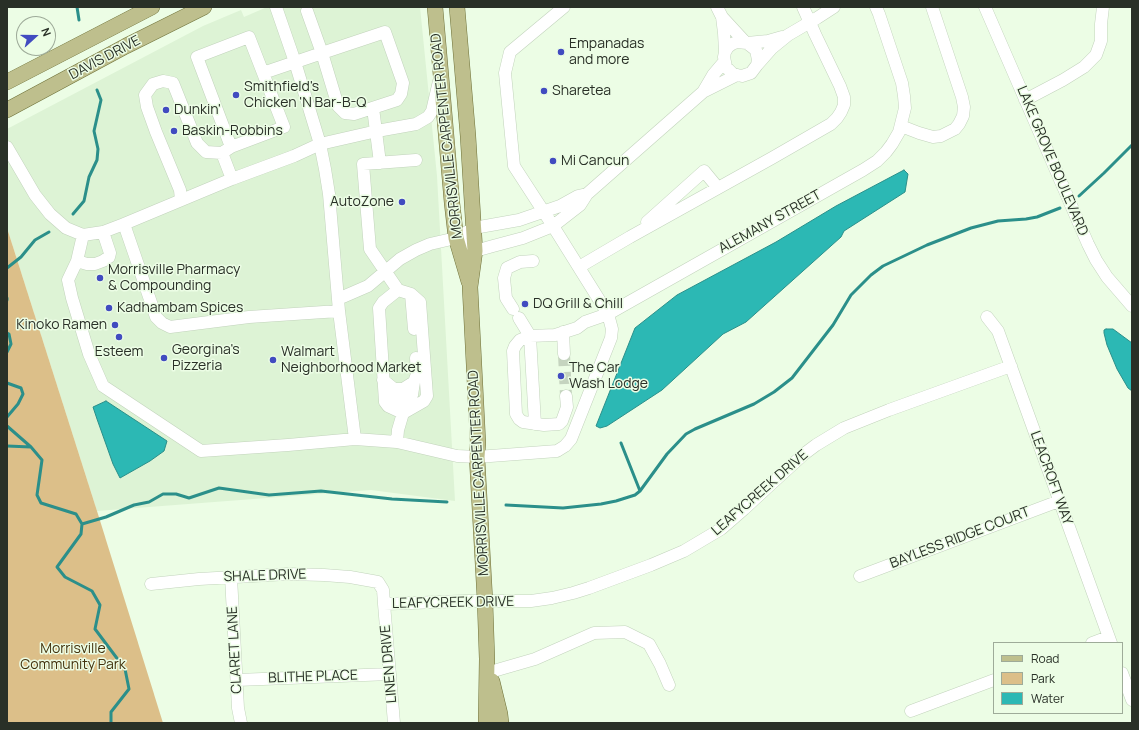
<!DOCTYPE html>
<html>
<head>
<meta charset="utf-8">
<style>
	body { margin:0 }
	#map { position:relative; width:1139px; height:730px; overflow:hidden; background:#ecfde5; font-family:Manrope,sans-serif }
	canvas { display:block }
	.frame { position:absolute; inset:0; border:8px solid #293027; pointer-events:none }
	.legend { position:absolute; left:993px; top:642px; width:130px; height:72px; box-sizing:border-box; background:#ecfde5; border:1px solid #9eab99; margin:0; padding:5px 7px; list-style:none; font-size:12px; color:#293027 }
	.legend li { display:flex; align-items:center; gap:8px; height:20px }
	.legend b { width:20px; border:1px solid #9eab99 }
	.north { position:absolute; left:16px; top:16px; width:40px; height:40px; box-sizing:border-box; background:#ecfde5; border:1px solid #9eab99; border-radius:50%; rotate:69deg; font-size:11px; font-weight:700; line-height:16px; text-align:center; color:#293027 }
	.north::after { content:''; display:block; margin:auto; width:14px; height:18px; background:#414bc0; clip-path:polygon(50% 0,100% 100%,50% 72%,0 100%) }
</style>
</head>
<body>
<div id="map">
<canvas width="1139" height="730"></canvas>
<div class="frame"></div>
<ul class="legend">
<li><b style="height:5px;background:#bebf8d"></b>Road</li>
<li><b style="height:11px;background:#dcbf89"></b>Park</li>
<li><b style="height:11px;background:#2cb8b4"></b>Water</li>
</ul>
<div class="north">N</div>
</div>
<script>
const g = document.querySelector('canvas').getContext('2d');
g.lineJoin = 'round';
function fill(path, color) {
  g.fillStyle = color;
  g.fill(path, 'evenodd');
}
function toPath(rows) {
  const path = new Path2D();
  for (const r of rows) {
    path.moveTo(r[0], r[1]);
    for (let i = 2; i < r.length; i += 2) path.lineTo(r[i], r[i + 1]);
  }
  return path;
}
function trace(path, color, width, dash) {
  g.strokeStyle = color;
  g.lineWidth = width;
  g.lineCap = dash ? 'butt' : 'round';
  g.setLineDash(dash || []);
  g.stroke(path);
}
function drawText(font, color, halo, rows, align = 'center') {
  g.font = font + ' Manrope,sans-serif';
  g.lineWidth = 3;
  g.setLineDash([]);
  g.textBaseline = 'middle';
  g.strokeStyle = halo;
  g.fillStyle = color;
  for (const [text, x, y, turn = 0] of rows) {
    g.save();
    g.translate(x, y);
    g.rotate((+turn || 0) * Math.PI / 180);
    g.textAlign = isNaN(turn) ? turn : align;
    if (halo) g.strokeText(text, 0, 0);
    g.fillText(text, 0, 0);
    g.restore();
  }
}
fill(toPath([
	[267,7,420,7,437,176,455,501,371,490,97,511,7,228,7,129,203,26,241,10,244,17]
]), '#ddf3d5');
fill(toPath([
	[7,228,97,511,163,723,7,723]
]), '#dcbf89');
const water = toPath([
	[904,170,908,174,905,192,844,231,841,237,746,322,723,334,662,390,607,426,600,428,596,426,635,328,677,295,776,242,836,206,904,170],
	[1106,329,1113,329,1132,343,1132,391,1128,388,1117,369,1107,345,1104,333,1104,330,1106,329],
	[106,401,167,441,164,451,150,461,120,478,113,464,97,419,93,407,106,401]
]);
fill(water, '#2cb8b4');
trace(water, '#2b8f8a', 1);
trace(toPath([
	[77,7,79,20],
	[1079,196,1104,173,1132,145],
	[73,214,84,201,89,177,97,160,98,149,94,131,101,100,97,90],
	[7,268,21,257,35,240,49,232],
	[7,298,7,300],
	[7,333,9,334,11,344,7,352],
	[7,383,21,388,23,394,18,404,7,417],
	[7,426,31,447],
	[621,443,640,491],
	[7,446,31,447,42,460,37,495,41,503,76,514,82,524,81,534,57,567,65,577,92,591,100,605,95,629,125,669,129,689,111,712,111,723],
	[506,505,563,508,601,504,616,501,635,495,640,491,667,454,686,434,695,429,754,404,774,392,792,378,833,325,851,295,871,275,883,266,927,245,971,228,998,221,1026,219,1037,217,1060,208],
	[82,524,106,517,134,505,149,502,163,494,176,494,189,498,219,488,269,495,321,491,392,499,447,502]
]), '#2b8f8a', 3);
trace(toPath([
	[564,354,566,396]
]), '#c5d4bf', 12, [12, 6]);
const minor = toPath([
	[276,7,295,62,320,144,325,169,329,194,339,311,355,439],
	[564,7,510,52,505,73,514,166,553,226,608,314,863,170,877,161,886,152,892,144,899,132,905,108,904,96,902,83,879,14,876,7],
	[717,7,722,17,724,33,725,52,724,57,726,67,733,74,742,76,751,73,757,65,758,60,756,50,747,43,737,42,732,44,728,47,725,52],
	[985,7,1088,244,1096,260,1107,277,1132,306],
	[722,17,745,42],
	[747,43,768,41,782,37],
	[757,65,772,48,788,35,817,18,834,7],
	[263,73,322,53,338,106,345,113,354,114,397,100,401,94,403,83,385,32,322,53,307,11],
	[703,92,713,75,724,62],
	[1025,100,1063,80,1084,67,1096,55,1101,41,1101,24,1103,7],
	[373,108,380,163],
	[901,126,919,133,933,137,941,136,955,129,959,124,963,116,964,107,962,97,932,7],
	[7,147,35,195,50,214,66,228,83,235,103,232,124,224,232,179,294,156,320,144,377,131,416,124,428,117,432,111,439,81],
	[231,147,197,57,249,37,284,127,231,147,222,153,232,179],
	[181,200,180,190,156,132,147,107,145,95,153,84,163,81,173,83,197,143,206,152,222,153],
	[647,222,704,171,718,188],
	[124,224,156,317,162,323,170,327,249,317,339,311],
	[83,235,77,261,68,280,72,298,89,354,103,386,201,451,288,445,355,439,397,442,457,456,477,457,557,451,565,446,571,439,611,338,612,329,608,314,585,322,577,328,555,335,530,336,520,340,515,346,513,351,516,414,519,419,523,422,544,425,559,424,562,421,567,407,566,396],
	[456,238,475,251,493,246,523,238,553,226,580,205,587,194,703,92,737,75],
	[77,261,87,264,95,264,103,261,109,257,110,253,103,232],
	[579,267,630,237,772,158,831,124,837,118,841,112,844,105,844,97,840,86,815,34,803,7],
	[398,290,383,302,379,308,385,402,388,406,403,413,424,401,427,396,420,302,411,294,398,290,370,249,363,164,416,160],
	[411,294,414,329],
	[338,299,368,286,400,259,416,250,430,244,456,238,474,228,519,220,560,206,578,196,587,194],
	[513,309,506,298,504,278,507,268,520,262,533,261],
	[987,317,998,331,1111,643],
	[519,318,530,336,535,424],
	[563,332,564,354],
	[383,380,394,389,403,389,414,382,417,374,416,358],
	[385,392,393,401,404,401,412,395,414,382],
	[397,442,398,430,403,413],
	[860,576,1059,501],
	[231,577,238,708,241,723],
	[151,584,199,579,288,574,324,575,350,577,378,582,383,590,384,604,394,723],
	[384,604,465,601,531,601,552,598,573,593,589,588,651,565,684,551,721,529,744,509,771,484,804,454,816,445,844,428,889,410,1011,366],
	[1092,643,1108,637],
	[490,672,535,659,594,633,625,632,649,644,660,664,669,685],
	[1122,673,1132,700],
	[237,680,390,674],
	[911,711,994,680]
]);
const major = toPath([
	[435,7,452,203,456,238,469,282],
	[457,7,468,136,475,251,470,287,478,443,477,457,485,601,487,659,486,723],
	[7,82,152,7],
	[7,110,126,46,204,7],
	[492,681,500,714,501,723]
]);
trace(minor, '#c2d3bc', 13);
trace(major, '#6e7138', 16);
trace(minor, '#fff', 12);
trace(major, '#bebf8d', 15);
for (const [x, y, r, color] of [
	[561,52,4,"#414bc0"],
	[544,91,4,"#414bc0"],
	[236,95,4,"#414bc0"],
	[166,110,4,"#414bc0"],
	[174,131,4,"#414bc0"],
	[553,161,4,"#414bc0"],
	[402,202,4,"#414bc0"],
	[100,278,4,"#414bc0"],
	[525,304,4,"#414bc0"],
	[109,308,4,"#414bc0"],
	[115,325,4,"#414bc0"],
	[119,337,4,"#414bc0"],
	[164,358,4,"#414bc0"],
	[273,360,4,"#414bc0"],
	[561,376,4,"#414bc0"]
]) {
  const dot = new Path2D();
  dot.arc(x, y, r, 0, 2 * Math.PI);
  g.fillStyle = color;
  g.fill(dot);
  trace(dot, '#ecfde5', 1.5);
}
drawText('14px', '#293027', '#ecfde5', [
	["Empanadas",569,44],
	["and more",569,60],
	["Smithfield's",244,87],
	["Chicken 'N Bar-B-Q",244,103],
	["Sharetea",552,91],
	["Dunkin'",174,110],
	["Baskin-Robbins",182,131],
	["Mi Cancun",561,161],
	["AutoZone",394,202,"right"],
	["Morrisville Pharmacy",108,270],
	["& Compounding",108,286],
	["DQ Grill & Chill",533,304],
	["Kadhambam Spices",117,308],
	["Kinoko Ramen",107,325,"right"],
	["Georgina's",172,350],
	["Pizzeria",172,366],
	["Esteem",119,352,"center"],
	["Walmart",281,352],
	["Neighborhood Market",281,368],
	["The Car",569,368],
	["Wash Lodge",569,384]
], 'left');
drawText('14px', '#293027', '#ecfde5', [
	["DAVIS DRIVE",105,58,-28],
	["MORRISVILLE CARPENTER ROAD",447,136,-96],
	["LAKE GROVE BOULEVARD",1052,161,67],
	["ALEMANY STREET",770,222,-29],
	["MORRISVILLE CARPENTER ROAD",479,473,-93],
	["LEACROFT WAY",1051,478,70],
	["LEAFYCREEK DRIVE",760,493,-41],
	["BAYLESS RIDGE COURT",960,538,-21],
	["SHALE DRIVE",265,576,-2],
	["LEAFYCREEK DRIVE",453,603,-1],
	["CLARET LANE",235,650,-93],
	["LINEN DRIVE",389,664,-95],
	["BLITHE PLACE",313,677,-2]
]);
drawText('14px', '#43320d', '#ecfde5', [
	["Morrisville",73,649],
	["Community Park",73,665]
]);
</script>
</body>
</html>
